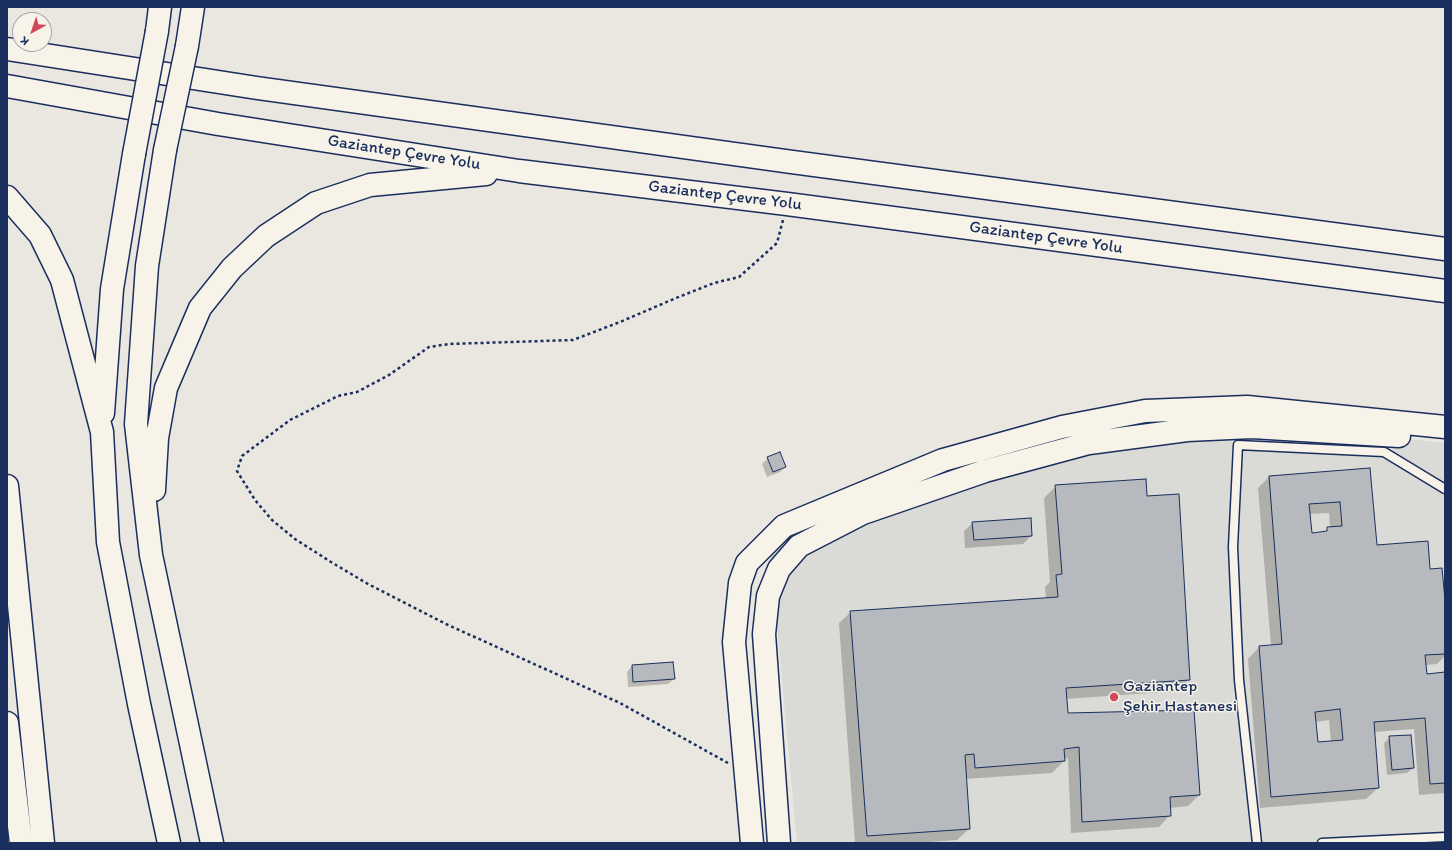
<!DOCTYPE html>
<html>
<head>
<meta charset="utf-8">
<style>
	body { margin:0 }
	#map { position:relative; width:1452px; height:850px; overflow:hidden; background:#eae7e0; font-family:Itim,sans-serif }
	canvas { display:block }
	.frame { position:absolute; inset:0; border:8px solid #1b2f5e; pointer-events:none }
	.north { position:absolute; left:12px; top:12px; width:40px; height:40px; box-sizing:border-box; background:#f7f3e8; border:1px solid #9fa5b1; border-radius:50%; rotate:220deg; font-size:11px; font-weight:700; line-height:16px; text-align:center; color:#1b2f5e }
	.north::after { content:''; display:block; margin:auto; width:14px; height:18px; background:#d1495b; clip-path:polygon(50% 0,100% 100%,50% 72%,0 100%) }
</style>
</head>
<body>
<div id="map">
<canvas width="1452" height="850"></canvas>
<div class="frame"></div>
<div class="north">K</div>
</div>
<script>
const g = document.querySelector('canvas').getContext('2d');
g.lineJoin = 'round';
function fill(path, color) {
  g.fillStyle = color;
  g.fill(path, 'evenodd');
}
function toPath(rows) {
  const path = new Path2D();
  for (const r of rows) {
    path.moveTo(r[0], r[1]);
    for (let i = 2; i < r.length; i += 2) path.lineTo(r[i], r[i + 1]);
  }
  return path;
}
function trace(path, color, width, dash) {
  g.strokeStyle = color;
  g.lineWidth = width;
  g.lineCap = dash ? 'butt' : 'round';
  g.setLineDash(dash || []);
  g.stroke(path);
}
function drawText(font, color, halo, rows, align = 'center') {
  g.font = font + ' Itim,sans-serif';
  g.lineWidth = 3;
  g.setLineDash([]);
  g.textBaseline = 'middle';
  g.strokeStyle = halo;
  g.fillStyle = color;
  for (const [text, x, y, turn = 0] of rows) {
    g.save();
    g.translate(x, y);
    g.rotate((+turn || 0) * Math.PI / 180);
    g.textAlign = isNaN(turn) ? turn : align;
    if (halo) g.strokeText(text, 0, 0);
    g.fillText(text, 0, 0);
    g.restore();
  }
}
fill(toPath([
	[1243,421,1445,443,1445,843,797,843,770,551,822,518,949,469,1028,450]
]), '#dadad6');
fill(toPath([
	[768,458,785,467,780,472,767,477,762,464],
	[1370,469,1376,546,1429,570,1445,612,1445,656,1437,664,1425,665,1426,675,1445,673,1445,793,1419,795,1414,729,1374,732,1378,788,1366,799,1260,808,1248,659,1259,647,1271,646,1258,488,1269,477],
	[1329,513,1330,528,1323,533,1311,534,1309,514],
	[1329,720,1331,742,1317,743,1315,722],
	[1056,486,1146,497,1178,495,1189,679,1178,691,1066,699,1067,714,1199,795,1188,806,1170,808,1170,815,1159,827,1071,833,1068,758,1064,759,1064,761,1052,773,965,779,969,829,957,840,916,843,855,843,839,623,851,612,1046,599,1045,587,1050,582,1044,498],
	[973,523,1031,536,1023,544,965,548,964,531],
	[632,666,674,679,668,684,628,687,627,672],
	[1390,737,1413,768,1407,773,1387,775,1384,743]
]), '#0003');
const building = toPath([
	[780,452,786,467,773,472,767,457,780,452],
	[1370,468,1377,545,1428,541,1430,569,1442,568,1445,600,1445,654,1425,655,1427,674,1445,672,1445,783,1430,784,1425,718,1374,722,1379,788,1271,797,1259,646,1282,644,1269,476,1370,468],
	[1340,502,1342,526,1327,527,1327,531,1312,533,1309,504,1340,502],
	[1340,709,1343,740,1318,742,1315,712,1340,709],
	[1146,479,1147,496,1179,494,1190,680,1066,688,1068,713,1194,710,1200,795,1170,797,1171,816,1082,822,1079,747,1064,749,1065,761,975,768,974,754,965,755,970,829,867,836,850,611,1058,597,1056,575,1062,574,1055,485,1146,479],
	[1031,518,1032,536,974,540,972,522,1031,518],
	[673,662,675,679,633,682,632,665,673,662],
	[1411,735,1414,768,1392,770,1389,736,1411,735]
]);
fill(building, '#b6babf');
trace(building, '#1b2f5e', 1);
const lane = toPath([
	[1257,843,1239,680,1233,547,1238,445,1384,452,1445,489],
	[1322,843,1445,837]
]);
const secondary = toPath([
	[7,486,43,843],
	[7,723,21,843],
	[752,843,734,642,740,583,747,563,784,526,943,460,1062,427,1145,411,1247,407,1445,427],
	[779,843,764,634,768,596,779,569,799,546,863,513,985,471,1089,443,1187,430,1252,427,1399,436]
]);
const highway = toPath([
	[157,31,160,7],
	[187,46,193,7],
	[7,49,257,88,792,162,1445,249],
	[7,86,218,124,519,171,787,204,1445,291],
	[165,150,147,266,136,424,151,555,212,843],
	[7,197,40,235,62,280,102,432,108,542,139,704,169,843],
	[103,413,112,289,134,154],
	[154,490,157,438,166,388,200,308,232,268,266,236,316,203,370,185,486,174]
]);
trace(lane, '#1b2f5e', 11);
trace(secondary, '#1b2f5e', 25);
trace(highway, '#1b2f5e', 25);
trace(toPath([
	[728,763,620,703,446,624,368,584,331,562,295,539,272,520,255,500,237,471,242,456,290,420,338,396,357,392,389,375,429,347,449,344,573,340,620,322,676,298,714,283,739,277,777,243,783,220]
]), '#1b2f5e', 2.5, [3, 3]);
trace(lane, '#f7f3e8', 8);
trace(secondary, '#f7f3e8', 22);
trace(highway, '#f7f3e8', 22);
const highwayBridge = toPath([
	[165,150,187,46],
	[134,154,157,31]
]);
trace(highwayBridge, '#1b2f5e', 25, []);
trace(highwayBridge, '#f7f3e8', 22);
for (const [x, y, r, color] of [
	[1114,697,5,"#d1495b"]
]) {
  const dot = new Path2D();
  dot.arc(x, y, r, 0, 2 * Math.PI);
  g.fillStyle = color;
  g.fill(dot);
  trace(dot, '#f7f3e8', 1.5);
}
drawText('17px', '#1b2f5e', '#f7f3e8', [
	["Gaziantep Çevre Yolu",404,153,9],
	["Gaziantep Çevre Yolu",725,196,7],
	["Gaziantep Çevre Yolu",1046,238,8]
]);
drawText('17px', '#1b2f5e', '#f7f3e8', [
	["Gaziantep",1123,687],
	["Şehir Hastanesi",1123,707]
], 'left');
</script>
</body>
</html>
